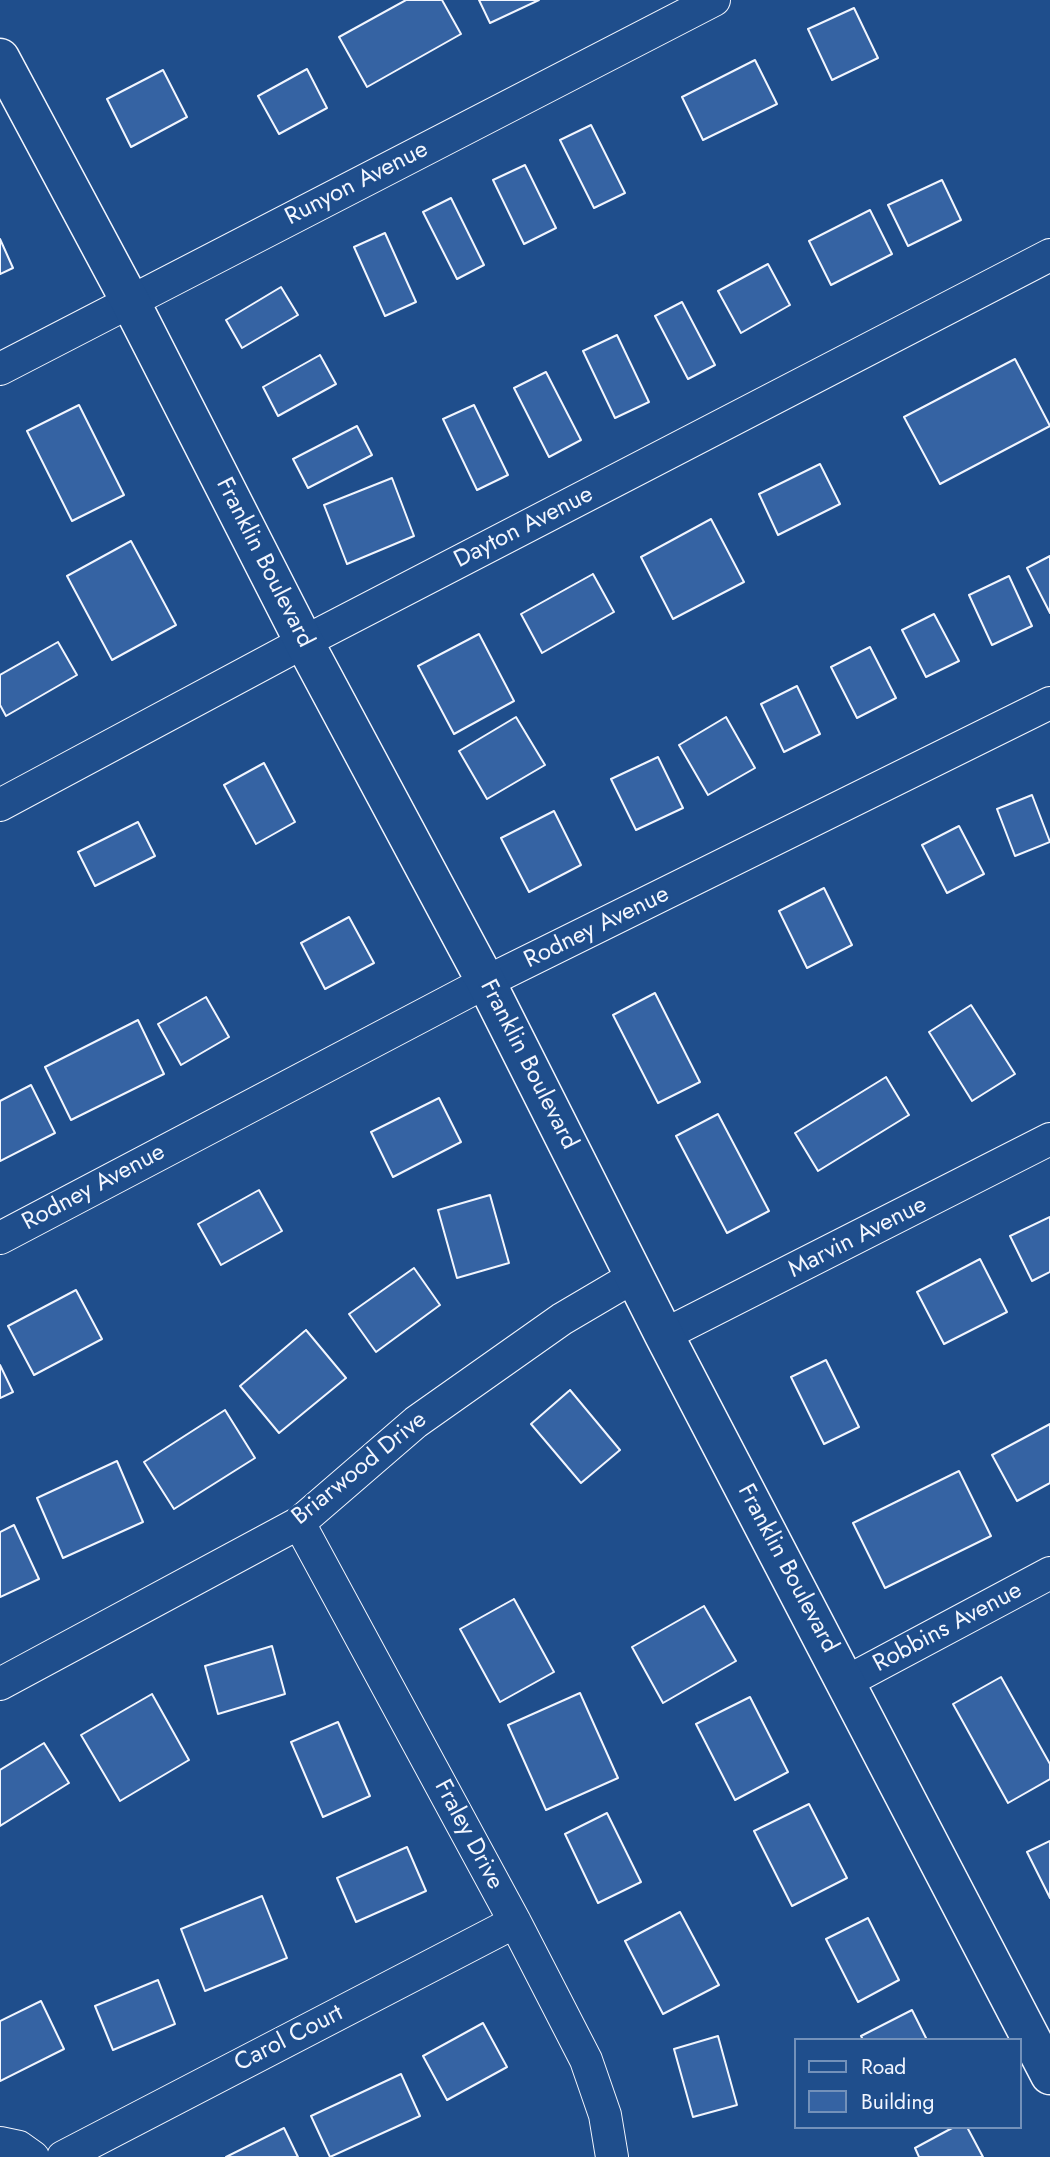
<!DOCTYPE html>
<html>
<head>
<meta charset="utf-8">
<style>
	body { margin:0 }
	#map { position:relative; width:1050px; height:2157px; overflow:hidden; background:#1f4e8c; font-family:Jost,sans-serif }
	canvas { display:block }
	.legend { position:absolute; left:794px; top:2038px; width:228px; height:91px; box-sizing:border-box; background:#1f4e8c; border:2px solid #7391ba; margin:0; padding:9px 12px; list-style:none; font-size:21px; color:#f2f6ff }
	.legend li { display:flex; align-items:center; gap:14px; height:35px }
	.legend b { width:35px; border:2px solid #7391ba }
</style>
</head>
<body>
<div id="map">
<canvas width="1050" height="2157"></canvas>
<ul class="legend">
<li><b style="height:9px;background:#1f4e8c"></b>Road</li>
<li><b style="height:19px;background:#3563a3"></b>Building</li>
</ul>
</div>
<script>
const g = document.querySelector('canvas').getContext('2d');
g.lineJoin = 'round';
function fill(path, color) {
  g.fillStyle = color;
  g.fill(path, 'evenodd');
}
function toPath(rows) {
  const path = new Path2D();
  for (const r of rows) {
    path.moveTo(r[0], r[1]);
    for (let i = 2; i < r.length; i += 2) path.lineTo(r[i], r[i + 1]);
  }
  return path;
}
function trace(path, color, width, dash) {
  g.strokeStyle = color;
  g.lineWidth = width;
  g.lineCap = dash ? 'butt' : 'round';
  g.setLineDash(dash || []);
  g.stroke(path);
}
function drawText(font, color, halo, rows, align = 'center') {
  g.font = font + ' Jost,sans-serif';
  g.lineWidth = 5;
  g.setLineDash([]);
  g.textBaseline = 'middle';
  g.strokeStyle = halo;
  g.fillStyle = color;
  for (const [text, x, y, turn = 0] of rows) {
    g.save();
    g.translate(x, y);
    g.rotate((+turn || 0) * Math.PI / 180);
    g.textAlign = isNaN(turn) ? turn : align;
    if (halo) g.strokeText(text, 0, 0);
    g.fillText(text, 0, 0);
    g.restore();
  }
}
const building = toPath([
	[406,0,442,0,461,34,367,87,339,37,406,0],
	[479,0,539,0,490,23,479,0],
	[854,8,878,58,832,80,808,29,854,8],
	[755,60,777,104,703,140,682,97,755,60],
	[307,69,327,108,279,134,258,96,307,69],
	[163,70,187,117,131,147,107,99,163,70],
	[591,125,625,193,594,208,560,140,591,125],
	[525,165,556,228,524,244,493,180,525,165],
	[942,180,961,220,908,246,888,205,942,180],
	[451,198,484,265,457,279,423,212,451,198],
	[870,210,892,254,831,285,809,241,870,210],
	[385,233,416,302,385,316,354,247,385,233],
	[0,239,13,268,0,274,0,239],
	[768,264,790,305,741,333,718,291,768,264],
	[281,287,298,315,242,348,226,320,281,287],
	[682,302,715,365,688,379,655,316,682,302],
	[617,335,649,402,615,418,583,351,617,335],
	[320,355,336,384,278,416,263,387,320,355],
	[1015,359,1050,426,940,484,904,417,1015,359],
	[546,372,581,440,549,457,514,388,546,372],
	[79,405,124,495,72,521,27,431,79,405],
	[474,405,508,475,477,490,443,419,474,405],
	[357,426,372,455,308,488,293,459,357,426],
	[820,464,840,504,778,535,759,494,820,464],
	[392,478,414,536,347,564,324,505,392,478],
	[711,519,744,582,673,619,641,557,711,519],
	[131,541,176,625,112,660,67,576,131,541],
	[1050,556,1050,613,1027,568,1050,556],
	[593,574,614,612,542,653,521,614,593,574],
	[1009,576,1032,626,992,645,969,595,1009,576],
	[934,614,959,661,926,677,902,630,934,614],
	[479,634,514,701,454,734,418,666,479,634],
	[58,642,77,675,6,716,0,705,0,675,58,642],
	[870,647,896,698,857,718,831,667,870,647],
	[797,686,820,734,784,752,761,704,797,686],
	[516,717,545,765,487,799,459,751,516,717],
	[726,717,755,768,708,795,679,745,726,717],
	[658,757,683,808,636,830,611,779,658,757],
	[264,763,295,822,256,844,224,785,264,763],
	[1032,795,1050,842,1015,856,997,809,1032,795],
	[554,811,581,865,529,892,501,838,554,811],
	[138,822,155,856,95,886,78,852,138,822],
	[959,826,984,874,947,893,922,845,959,826],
	[824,888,852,945,807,968,779,911,824,888],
	[349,917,374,963,325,989,301,943,349,917],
	[655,993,700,1082,658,1103,613,1015,655,993],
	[206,997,229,1037,181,1065,158,1024,206,997],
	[971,1005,1015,1074,972,1101,929,1032,971,1005],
	[138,1020,164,1074,71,1120,45,1067,138,1020],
	[886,1077,909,1115,818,1171,795,1133,886,1077],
	[31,1085,55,1133,0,1161,0,1101,31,1085],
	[439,1098,461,1142,393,1177,371,1132,439,1098],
	[718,1114,769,1211,727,1233,676,1136,718,1114],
	[259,1190,282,1231,221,1265,198,1224,259,1190],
	[490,1195,509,1263,457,1278,438,1210,490,1195],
	[1050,1217,1050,1272,1032,1281,1010,1236,1050,1217],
	[980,1259,1007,1312,944,1344,917,1292,980,1259],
	[414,1268,440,1305,376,1352,349,1314,414,1268],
	[76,1290,102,1339,34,1375,8,1326,76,1290],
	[306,1330,346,1378,279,1433,240,1386,306,1330],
	[826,1360,859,1427,824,1444,791,1377,826,1360],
	[0,1365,13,1392,0,1398,0,1365],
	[570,1390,620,1450,581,1483,531,1424,570,1390],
	[225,1410,255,1458,174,1509,144,1462,225,1410],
	[1050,1424,1050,1483,1017,1501,992,1455,1050,1424],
	[117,1461,143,1522,63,1558,37,1498,117,1461],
	[959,1471,991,1536,885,1588,853,1523,959,1471],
	[14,1525,39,1579,0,1597,0,1532,14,1525],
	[514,1599,554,1672,500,1702,460,1629,514,1599],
	[704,1606,736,1661,663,1703,632,1647,704,1606],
	[272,1646,285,1694,218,1714,205,1666,272,1646],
	[1001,1677,1050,1764,1050,1779,1008,1803,953,1704,1001,1677],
	[580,1693,618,1778,546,1810,508,1725,580,1693],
	[152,1694,189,1760,120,1801,81,1735,152,1694],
	[750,1697,788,1772,735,1800,696,1724,750,1697],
	[338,1722,370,1796,323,1817,291,1742,338,1722],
	[44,1743,69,1783,0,1826,0,1770,44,1743],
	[809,1804,847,1878,792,1906,754,1831,809,1804],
	[607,1813,641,1882,598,1903,565,1834,607,1813],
	[1050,1841,1050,1898,1027,1852,1050,1841],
	[407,1847,426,1891,356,1922,337,1878,407,1847],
	[262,1896,287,1958,205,1991,181,1929,262,1896],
	[680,1912,719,1985,663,2014,625,1941,680,1912],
	[868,1918,899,1980,858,2002,826,1939,868,1918],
	[158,1980,175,2024,113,2050,95,2006,158,1980],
	[41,2001,64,2049,0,2081,0,2021,41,2001],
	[912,2010,927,2040,863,2040,861,2036,912,2010],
	[483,2023,507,2067,447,2100,423,2056,483,2023],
	[718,2036,737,2105,693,2117,674,2049,718,2036],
	[401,2074,420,2116,330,2157,311,2116,401,2074],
	[954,2127,967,2127,983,2157,919,2157,915,2148,954,2127],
	[284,2128,298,2157,226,2157,284,2128]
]);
fill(building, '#3563a3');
trace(building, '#f2f6ff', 2);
const street = toPath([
	[0,369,714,0],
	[0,805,304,642,1050,255],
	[0,1238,486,982,1050,703],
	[664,1335,1050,1139],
	[299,1523,515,1922,586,2060,605,2115,612,2157],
	[846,1682,1050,1573],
	[0,1684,299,1523,416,1422,562,1319,635,1276],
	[0,2143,19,2147,33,2157],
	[63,2157,515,1922]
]);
const secondary = toPath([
	[0,58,130,301,304,642,486,982,664,1335,1050,2075]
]);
trace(street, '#f2f6ff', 34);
trace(secondary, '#f2f6ff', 41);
trace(street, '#1f4e8c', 32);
trace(secondary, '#1f4e8c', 38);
drawText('24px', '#f2f6ff', '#1f4e8c', [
	["Runyon Avenue",357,184,-27],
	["Dayton Avenue",524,528,-27],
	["Franklin Boulevard",264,563,63],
	["Rodney Avenue",597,928,-26],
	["Franklin Boulevard",528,1065,63],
	["Rodney Avenue",94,1188,-28],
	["Marvin Avenue",858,1238,-27],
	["Briarwood Drive",360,1469,-39],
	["Franklin Boulevard",787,1569,62],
	["Robbins Avenue",948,1628,-28],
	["Fraley Drive",468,1835,62],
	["Carol Court",289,2039,-27]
]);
</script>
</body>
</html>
